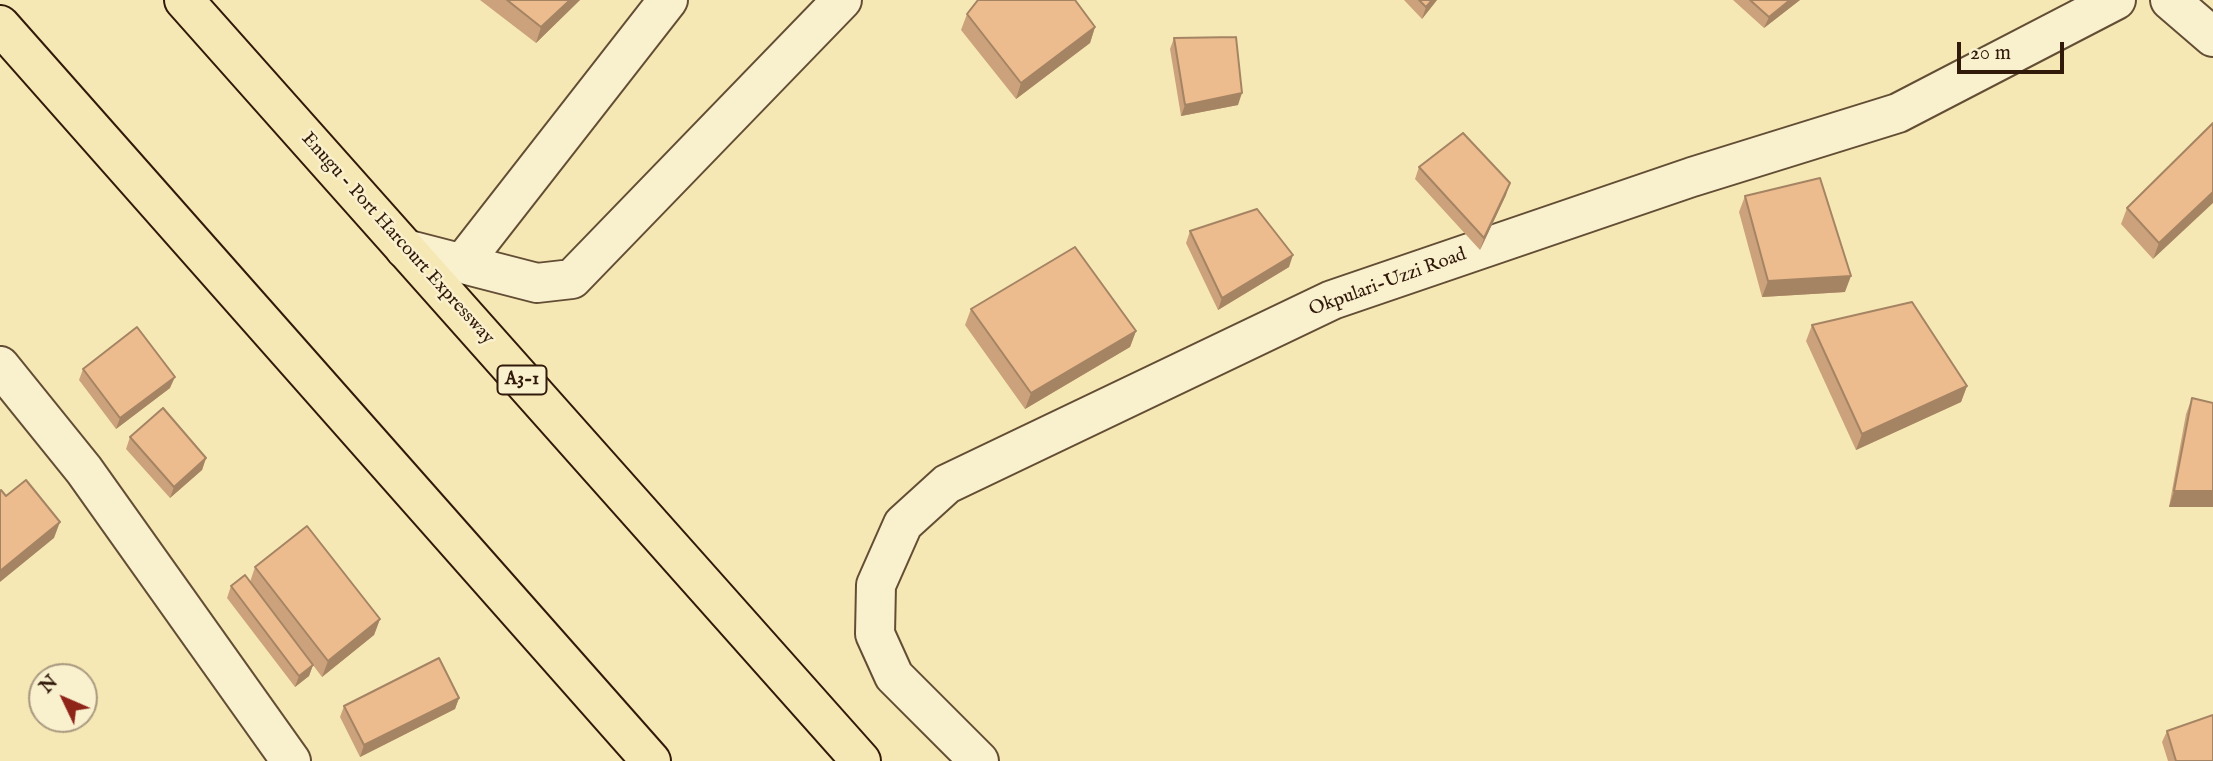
<!DOCTYPE html>
<html>
<head>
<meta charset="utf-8">
<style>
	body { margin:0 }
	#map { position:relative; width:2213px; height:761px; overflow:hidden; background:#f6e8b4; font-family:"IM FELL English",serif }
	canvas { display:block }
	.north { position:absolute; left:28px; top:663px; width:70px; height:70px; box-sizing:border-box; background:#f9f0ce; border:2px solid #a99a80; border-radius:50%; rotate:314deg; font-size:19px; font-weight:700; line-height:28px; text-align:center; color:#321a0b }
	.north::after { content:''; display:block; margin:auto; width:24px; height:32px; background:#8f2418; clip-path:polygon(50% 0,100% 100%,50% 72%,0 100%) }
	.scale { position:absolute; left:1957px; top:42px; width:107px; height:32px; box-sizing:border-box; border:4px solid #321a0b; border-top:0; padding-left:9px; font-size:21px; line-height:24px; white-space:nowrap; color:#321a0b; -webkit-text-stroke:5px #f9f0ce; paint-order:stroke }
</style>
</head>
<body>
<div id="map">
<canvas width="2213" height="761"></canvas>
<div class="north">N</div>
<div class="scale">20 m</div>
</div>
<script>
const g = document.querySelector('canvas').getContext('2d');
g.lineJoin = 'round';
function toPath(rows) {
  const path = new Path2D();
  for (const r of rows) {
    path.moveTo(r[0], r[1]);
    for (let i = 2; i < r.length; i += 2) path.lineTo(r[i], r[i + 1]);
  }
  return path;
}
function trace(path, color, width, dash) {
  g.strokeStyle = color;
  g.lineWidth = width;
  g.lineCap = dash ? 'butt' : 'round';
  g.setLineDash(dash || []);
  g.stroke(path);
}
function fill(path, color) {
  g.fillStyle = color;
  g.fill(path, 'evenodd');
}
function drawText(font, color, halo, rows, align = 'center') {
  g.font = font + ' "IM FELL English",serif';
  g.lineWidth = 5;
  g.setLineDash([]);
  g.textBaseline = 'middle';
  g.strokeStyle = halo;
  g.fillStyle = color;
  for (const [text, x, y, turn = 0] of rows) {
    g.save();
    g.translate(x, y);
    g.rotate((+turn || 0) * Math.PI / 180);
    g.textAlign = isNaN(turn) ? turn : align;
    if (halo) g.strokeText(text, 0, 0);
    g.fillText(text, 0, 0);
    g.restore();
  }
}
const minor = toPath([
	[2170,0,2213,37],
	[405,249,537,283,572,279,842,0],
	[462,264,668,0],
	[0,366,84,470,291,761],
	[979,761,894,676,875,634,876,585,903,524,947,484,1332,300,1692,177,1898,113,2116,0]
]);
const trunk = toPath([
	[184,0,861,761],
	[0,25,651,761]
]);
trace(minor, '#634e35', 42);
trace(trunk, '#321a0b', 42);
trace(minor, '#f9f0ce', 38);
trace(trunk, '#f6e8b4', 38);
fill(toPath([
	[480,0,580,0,536,43],
	[1404,0,1437,0,1422,19],
	[1733,0,1800,0,1764,28],
	[967,14,1095,27,1090,43,1016,99,961,30],
	[1174,38,1238,105,1181,116,1170,49],
	[2213,123,2153,259,2121,224,2127,208],
	[1419,167,1506,195,1480,250,1415,179],
	[1745,196,1845,292,1762,297,1739,212],
	[1190,231,1289,267,1218,310,1186,243],
	[971,309,1136,331,1130,347,1025,409,965,325],
	[1812,325,1967,386,1961,402,1856,450,1806,341],
	[83,369,170,388,116,429,79,380],
	[2192,398,2213,403,2213,507,2169,507,2186,414],
	[130,437,206,458,202,470,170,498,126,449],
	[255,567,380,619,374,635,322,677,313,665,309,676,295,687,227,598,231,586,250,582],
	[459,698,455,709,360,757,340,717,344,706],
	[2167,731,2213,761,2168,761,2162,742]
]), '#cba27b');
fill(toPath([
	[570,0,580,0,536,43,541,27],
	[1432,0,1437,0,1422,19,1426,7],
	[1790,0,1800,0,1764,28,1769,17],
	[1095,27,1090,43,1016,99,1021,83],
	[1242,93,1238,105,1181,116,1185,105],
	[1510,183,1506,195,1480,250,1484,238],
	[2213,192,2213,203,2153,259,2159,243],
	[1293,255,1289,267,1218,310,1222,298],
	[1851,276,1845,292,1762,297,1768,281],
	[1136,331,1130,347,1025,409,1031,393],
	[175,377,170,388,116,429,120,418],
	[1967,386,1961,402,1856,450,1862,434],
	[206,458,202,470,170,498,174,487],
	[2174,491,2213,491,2213,507,2169,507],
	[60,522,54,538,0,582,0,571],
	[380,619,374,635,322,677,328,661],
	[313,665,309,676,295,687,299,676],
	[459,698,455,709,360,757,364,745]
]), '#a58464');
const building = toPath([
	[507,0,570,0,541,27,507,0],
	[978,0,1075,0,1095,27,1021,83,967,14,978,0],
	[1419,0,1432,0,1426,7,1419,0],
	[1750,0,1790,0,1769,17,1750,0],
	[1236,37,1242,93,1185,105,1174,38,1236,37],
	[2213,123,2213,192,2159,243,2127,208,2213,123],
	[1463,133,1510,183,1484,238,1419,167,1463,133],
	[1820,178,1851,276,1768,281,1745,196,1820,178],
	[1257,209,1293,255,1222,298,1190,231,1257,209],
	[1075,247,1136,331,1031,393,971,309,1075,247],
	[1912,302,1967,386,1862,434,1812,325,1912,302],
	[137,327,175,377,120,418,83,369,137,327],
	[2192,398,2213,403,2213,491,2174,491,2192,398],
	[163,408,206,458,174,487,130,437,163,408],
	[26,480,60,522,0,571,0,491,1,490,6,496,26,480],
	[307,526,380,619,328,661,255,567,307,526],
	[245,575,313,665,299,676,231,586,245,575],
	[439,658,459,698,364,745,344,706,439,658],
	[2213,715,2213,761,2176,761,2167,731,2213,715]
]);
fill(building, '#ecbc8f');
trace(building, '#a58464', 2);
for (const [x, y, w] of [
	[522,380,49]
]) {
  const box = new Path2D();
  box.roundRect(x - w / 2, y - 14.5, w, 29, 5);
  g.fillStyle = '#f9f0ce';
  g.fill(box);
  trace(box, '#321a0b', 2);
}
drawText('bold 18px', '#321a0b', null, [
	["A3-1",522,380]
]);
drawText('19px', '#321a0b', '#f9f0ce', [
	["Enugu - Port Harcourt Expressway",397,239,48],
	["Okpulari-Uzzi Road",1388,283,-20]
]);
</script>
</body>
</html>
